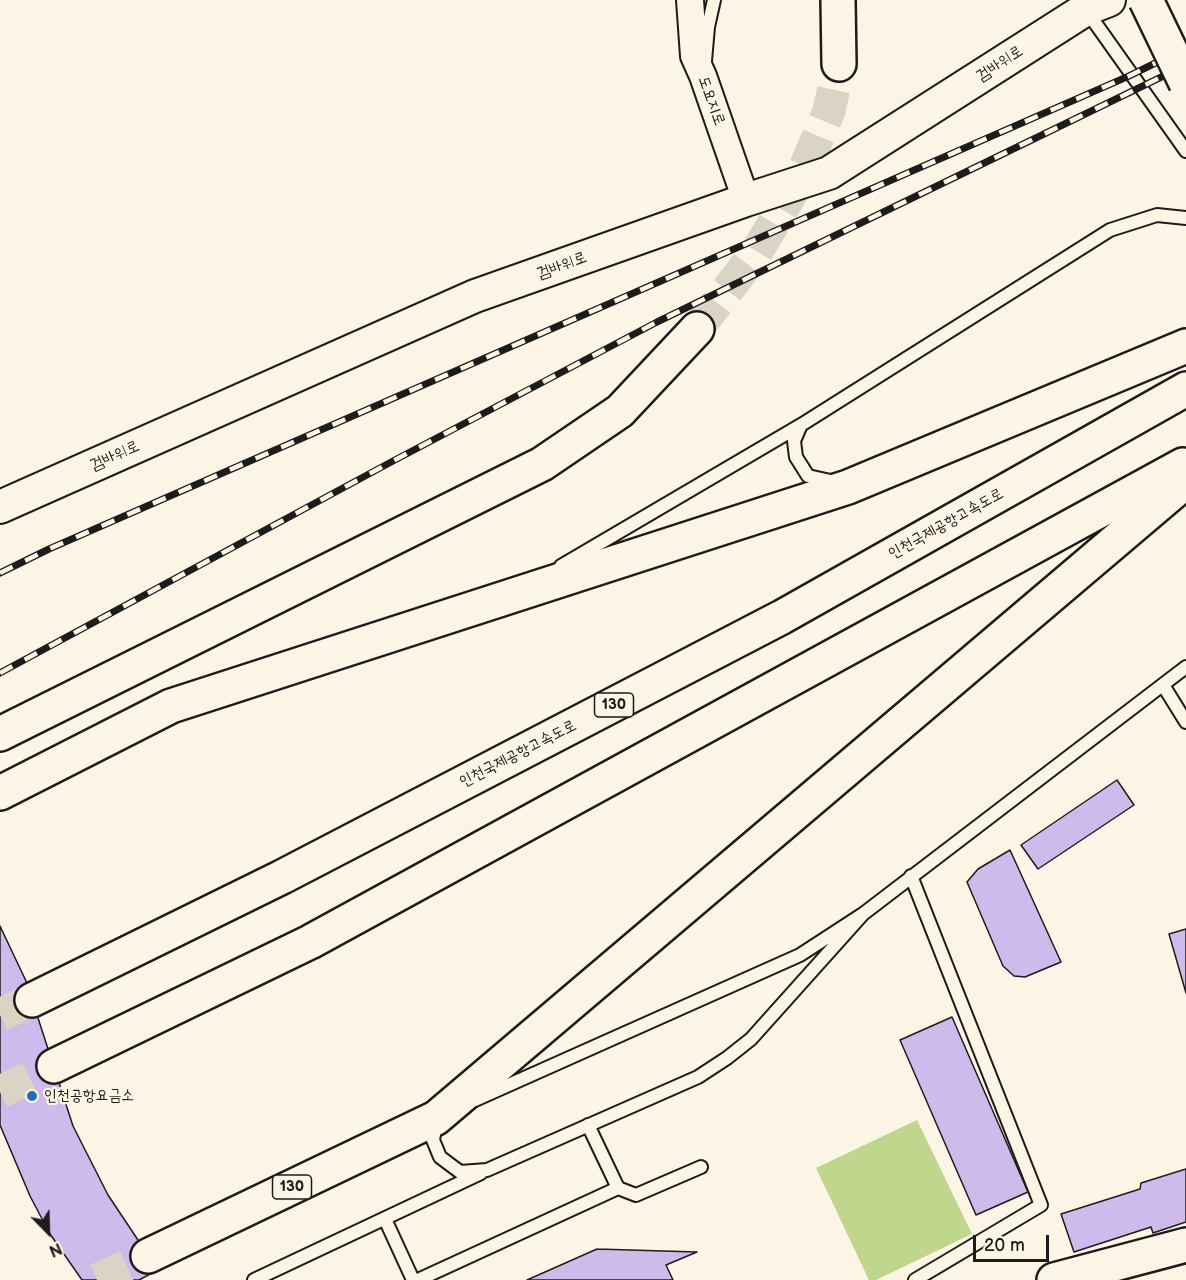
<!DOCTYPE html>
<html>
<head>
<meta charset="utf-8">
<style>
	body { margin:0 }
	#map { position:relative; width:1186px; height:1280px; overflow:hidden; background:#fcf5e5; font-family:"Balsamiq Sans",sans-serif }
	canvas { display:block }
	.north { position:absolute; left:18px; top:1202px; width:60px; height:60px; -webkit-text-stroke:4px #fcf5e5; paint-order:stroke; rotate:157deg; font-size:16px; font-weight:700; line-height:24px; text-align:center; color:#1c1c1c }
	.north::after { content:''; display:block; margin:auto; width:21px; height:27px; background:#1c1c1c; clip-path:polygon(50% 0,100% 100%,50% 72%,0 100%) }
	.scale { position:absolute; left:973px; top:1235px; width:76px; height:27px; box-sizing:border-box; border:3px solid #1c1c1c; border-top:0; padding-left:8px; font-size:18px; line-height:21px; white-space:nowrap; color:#1c1c1c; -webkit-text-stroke:4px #fcf5e5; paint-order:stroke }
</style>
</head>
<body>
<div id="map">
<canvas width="1186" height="1280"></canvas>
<div class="north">N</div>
<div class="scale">20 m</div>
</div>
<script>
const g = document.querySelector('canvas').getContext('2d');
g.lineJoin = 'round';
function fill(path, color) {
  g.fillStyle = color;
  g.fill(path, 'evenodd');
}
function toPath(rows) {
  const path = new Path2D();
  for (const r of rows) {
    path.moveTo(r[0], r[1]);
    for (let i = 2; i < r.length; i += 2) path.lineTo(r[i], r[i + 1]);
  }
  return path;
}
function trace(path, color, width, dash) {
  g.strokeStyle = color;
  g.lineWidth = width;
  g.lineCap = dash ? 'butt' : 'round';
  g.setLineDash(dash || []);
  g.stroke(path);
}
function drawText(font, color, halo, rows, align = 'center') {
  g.font = font + ' "Balsamiq Sans","Poor Story",sans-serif';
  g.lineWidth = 4.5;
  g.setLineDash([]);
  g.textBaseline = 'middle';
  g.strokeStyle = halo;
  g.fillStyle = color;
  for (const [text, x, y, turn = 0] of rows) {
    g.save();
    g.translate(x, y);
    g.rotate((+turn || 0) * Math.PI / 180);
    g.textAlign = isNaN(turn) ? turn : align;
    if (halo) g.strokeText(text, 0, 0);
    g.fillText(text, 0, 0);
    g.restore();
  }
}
fill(toPath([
	[917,1120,972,1234,876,1280,869,1280,816,1168]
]), '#bfd68d');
const building = toPath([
	[1117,780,1134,805,1038,869,1021,845,1117,780],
	[1010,850,1061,962,1025,977,1014,976,1003,966,967,882,978,869,1010,850],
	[0,926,26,981,73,1126,108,1195,158,1270,139,1280,82,1280,50,1234,30,1196,0,1125,0,926],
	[1186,929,1186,993,1169,934,1186,929],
	[952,1017,1028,1192,976,1215,900,1040,952,1017],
	[1186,1169,1186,1222,1153,1233,1151,1227,1074,1252,1061,1214,1140,1189,1141,1183,1186,1169],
	[597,1249,697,1252,666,1265,673,1280,527,1280,597,1249]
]);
fill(building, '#cebaeb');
trace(building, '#1c1c1c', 1.5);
trace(toPath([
	[697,329,756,253,801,177,829,111,839,64],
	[0,1015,32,1000],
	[0,1092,54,1066],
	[97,1280,148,1256]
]), '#dad4c7', 33, [33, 16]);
const service = toPath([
	[1086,10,1186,151],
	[705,61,708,27,714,0],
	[800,427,794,441,796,457,808,476,835,482],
	[561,566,801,425,1110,230,1157,215,1186,218],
	[1163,685,1186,722],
	[911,876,1041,1205,915,1280],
	[475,1100,800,955,863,914],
	[436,1122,433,1140,440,1157,460,1172,487,1170,698,1077,727,1058,751,1039,863,914,1186,667],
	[618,1188,636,1195,701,1167],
	[385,1219,413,1280],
	[254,1280,481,1173],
	[418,1280,618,1188,588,1125]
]);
const minor = toPath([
	[690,0,694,56,703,76,746,200]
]);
const tertiary = toPath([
	[0,507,475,296,746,200,829,173,1086,9,1109,0]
]);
const motorway = toPath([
	[838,0,839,64],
	[0,734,542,464,620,411,697,329],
	[0,793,171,706,848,487,1186,346],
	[32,1000,282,877,782,617,1186,389],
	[54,1066,310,942,1183,465],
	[148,1256,436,1118,1186,481],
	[1054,1280,1186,1245]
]);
trace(service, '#1c1c1c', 16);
trace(minor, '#1c1c1c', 30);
trace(tertiary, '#1c1c1c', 36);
trace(motorway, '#1c1c1c', 38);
trace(service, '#fcf5e5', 12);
trace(minor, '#fcf5e5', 26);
trace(tertiary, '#fcf5e5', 32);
trace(motorway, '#fcf5e5', 33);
const rail = toPath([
	[0,573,49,549,1129,76,1186,48],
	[0,673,393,461,657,322,1186,65]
]);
trace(rail, '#1c1c1c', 7);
trace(rail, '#fcf5e5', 4.5, [14]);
const secondaryBridge = toPath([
	[1146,0,1186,83]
]);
trace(secondaryBridge, '#1c1c1c', 38, []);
trace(secondaryBridge, '#fcf5e5', 33);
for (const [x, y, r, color] of [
	[32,1096,6,"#1f6fb2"]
]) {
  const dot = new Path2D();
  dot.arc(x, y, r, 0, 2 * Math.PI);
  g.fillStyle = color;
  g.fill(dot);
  trace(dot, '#fcf5e5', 2);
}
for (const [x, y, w] of [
	[614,705,39],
	[292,1187,39]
]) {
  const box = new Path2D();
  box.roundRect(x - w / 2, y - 12, w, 24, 4.5);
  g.fillStyle = '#fcf5e5';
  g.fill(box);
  trace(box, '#1c1c1c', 1.5);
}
drawText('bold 15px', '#1c1c1c', null, [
	["130",614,705],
	["130",292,1187]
]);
drawText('16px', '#1c1c1c', '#fcf5e5', [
	["검바위로",1000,64,-33],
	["도요지로",711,101,70],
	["검바위로",562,266,-20],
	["검바위로",115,456,-24],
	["인천국제공항고속도로",946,524,-29],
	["인천국제공항고속도로",518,754,-27]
]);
drawText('16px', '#1c1c1c', '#fcf5e5', [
	["인천공항요금소",44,1096]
], 'left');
</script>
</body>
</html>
